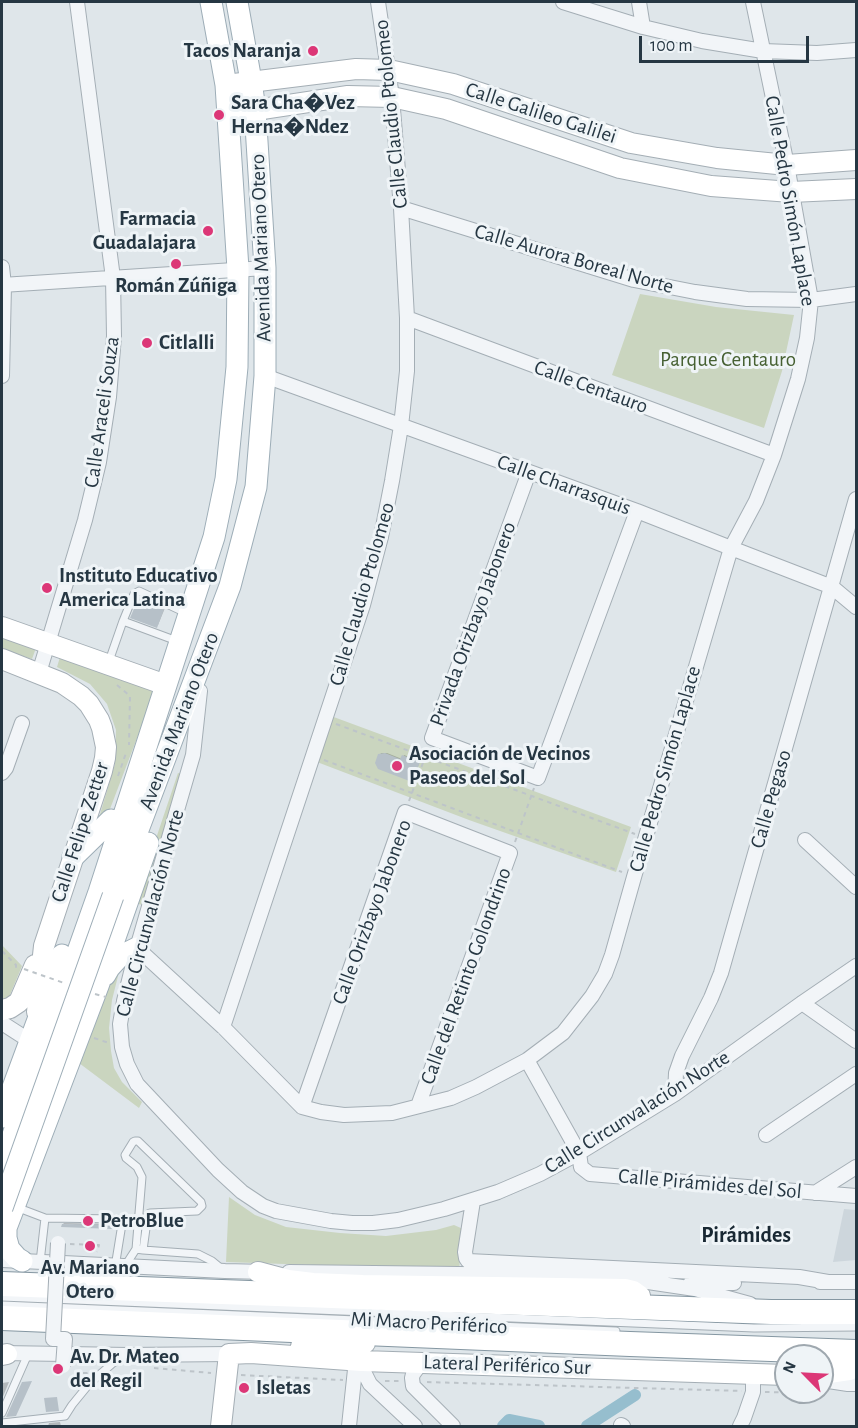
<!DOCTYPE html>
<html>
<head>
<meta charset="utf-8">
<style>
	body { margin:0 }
	#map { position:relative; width:858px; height:1428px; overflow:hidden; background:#dfe6ea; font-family:"Alegreya Sans",sans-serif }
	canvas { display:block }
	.frame { position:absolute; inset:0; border:3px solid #263743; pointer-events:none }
	.north { position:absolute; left:774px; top:1344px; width:60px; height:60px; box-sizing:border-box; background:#eff4f7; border:2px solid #9fa8af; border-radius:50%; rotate:294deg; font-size:16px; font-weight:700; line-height:24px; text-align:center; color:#263743 }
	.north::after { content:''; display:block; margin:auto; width:21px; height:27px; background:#dc3777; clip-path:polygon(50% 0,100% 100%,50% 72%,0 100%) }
	.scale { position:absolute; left:639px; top:36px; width:170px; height:27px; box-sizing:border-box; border:3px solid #263743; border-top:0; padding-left:8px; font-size:18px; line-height:21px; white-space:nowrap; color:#263743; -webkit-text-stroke:4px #eff4f7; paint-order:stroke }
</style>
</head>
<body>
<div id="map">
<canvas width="858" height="1428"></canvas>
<div class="frame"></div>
<div class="north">N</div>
<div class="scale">100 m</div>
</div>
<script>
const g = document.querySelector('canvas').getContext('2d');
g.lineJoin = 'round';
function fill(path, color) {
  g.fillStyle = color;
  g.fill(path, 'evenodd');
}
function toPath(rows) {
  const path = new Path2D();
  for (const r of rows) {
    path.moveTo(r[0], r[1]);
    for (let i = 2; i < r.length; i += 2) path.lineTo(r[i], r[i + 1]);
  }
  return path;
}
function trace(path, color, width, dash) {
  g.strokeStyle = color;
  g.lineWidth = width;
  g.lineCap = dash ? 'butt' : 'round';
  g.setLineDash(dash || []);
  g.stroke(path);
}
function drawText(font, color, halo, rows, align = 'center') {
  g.font = font + ' "Alegreya Sans",sans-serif';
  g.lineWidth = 6;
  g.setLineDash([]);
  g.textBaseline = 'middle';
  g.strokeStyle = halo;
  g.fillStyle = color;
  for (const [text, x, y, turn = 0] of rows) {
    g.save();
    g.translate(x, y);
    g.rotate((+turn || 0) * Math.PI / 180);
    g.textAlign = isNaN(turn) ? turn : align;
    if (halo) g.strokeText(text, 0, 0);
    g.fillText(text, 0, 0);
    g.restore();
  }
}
fill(toPath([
	[844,1209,856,1210,856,1260,833,1262]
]), '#cdd6dc');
fill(toPath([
	[640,294,716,307,794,315,782,371,764,428,612,375],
	[2,636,36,648,32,659,2,649],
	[60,657,155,691,105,822,95,831,115,764,116,730,107,704,90,684,57,667],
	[331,716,631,827,616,872,469,820,317,762],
	[178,773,181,774,144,905,138,904,141,883],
	[2,945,22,966,7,1002,2,1002],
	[120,968,112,1000,109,1028,111,1051,114,1068,122,1082,142,1102,139,1108,79,1063,107,986],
	[229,1197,255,1215,286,1227,340,1233,386,1236,436,1230,454,1225,463,1229,459,1270,226,1262]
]), '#cad5bf');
fill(toPath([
	[142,597,165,608,158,625,141,598],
	[381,753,387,753,402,759,404,755,420,761,413,779,380,755],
	[64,1223,114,1224,113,1228,63,1224],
	[9,1382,2,1399,2,1383],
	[60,1422,61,1426,48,1426,49,1423]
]), '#0003');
trace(toPath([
	[503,1426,509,1420,539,1426],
	[587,1426,635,1395]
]), '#96bece', 12);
fill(toPath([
	[139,597,164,609,157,628,130,618],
	[385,753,400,759,402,755,420,762,412,782,378,769,375,763,378,754],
	[62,1224,114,1225,113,1229,61,1227],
	[32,1381,16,1416,6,1417,22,1382],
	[57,1397,59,1411,46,1412,44,1398]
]), '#b6c0c8');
const lane = toPath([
	[177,641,123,621,134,594,139,591,186,613],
	[108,664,123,621],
	[16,1207,45,1218,119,1219,122,1224,115,1267],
	[136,1249,142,1177,137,1167,126,1158,125,1155,133,1142,135,1141,138,1141,201,1202,202,1206,197,1211,150,1213,148,1214,143,1250],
	[40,1262,45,1218],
	[125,1266,136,1249,143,1250,198,1254,212,1261,223,1270],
	[2,1297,754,1328,856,1327],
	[2,1305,616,1331],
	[2,1413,28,1354],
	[2,1423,65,1416,72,1405,90,1383,113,1363,123,1358]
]);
const street = toPath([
	[563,2,643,27,702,41,763,51,817,53,856,50],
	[639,2,643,27],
	[401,208,634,280,695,292,747,299,811,300,856,294],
	[2,267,4,285,2,376],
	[2,285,265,268],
	[407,318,774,455],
	[265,376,637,511,731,548,832,587,856,607],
	[529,472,432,738,538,778,637,511],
	[39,673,85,520,99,462,109,397,114,336,113,278,77,2],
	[200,691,193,755,137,948,124,1001,120,1024,122,1047,127,1064,137,1084,218,1170,242,1192,263,1206,276,1211,331,1221,352,1223,373,1223,398,1220,444,1209,498,1192,540,1174,579,1153,675,1094,802,1003,856,966],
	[2,773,6,768,22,723],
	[805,840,856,887],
	[137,948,223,1027,302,1107,321,1112,344,1115,392,1113,451,1098,476,1087,527,1060,563,1033,592,996,605,974,612,955,634,877,731,548,756,501,774,455,798,379,807,338,811,300,787,165,753,2],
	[802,1003,856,1041],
	[2,1023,30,1041],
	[223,1027,363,605,381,537,392,481,401,426,407,371,407,318,401,208,392,97,378,2],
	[527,1060,579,1153,581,1167,590,1174,856,1196],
	[675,1094,676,1073,682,1056,711,998,721,973,856,499],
	[302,1107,405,812,510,853,418,1106],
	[766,1135,856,1074],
	[815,1193,856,1167],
	[473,1201,465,1252,466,1258,468,1261,799,1277,828,1282],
	[2,1260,225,1271,266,1272],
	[289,1272,543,1275,648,1282,695,1289,750,1304],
	[691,1282,734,1283],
	[820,1282,856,1282],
	[2,1353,128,1355,229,1354],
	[362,1361,364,1372,370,1384,415,1426],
	[422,1362,413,1374,412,1378,413,1386,453,1426],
	[822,1380,848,1384,856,1384],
	[621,1425,623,1426],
	[349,1426,356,1360],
	[740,1426,744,1418,753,1392,753,1373]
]);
const secondary = toPath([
	[226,85,356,69,389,70,453,84,631,143,717,158,787,165,856,160],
	[229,114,348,96,392,97,446,109,620,168,711,186,791,192,856,189],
	[2,627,166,685],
	[2,659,62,683,81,696,89,704,99,720,102,728,106,747,105,758,102,771,44,946,37,1012],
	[2,1010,10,1008,19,1002,35,965],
	[258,1272,288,1280,313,1283,363,1285,625,1289,633,1291,640,1296],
	[301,1346,365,1343],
	[2,1355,7,1354],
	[822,1374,849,1370,856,1367],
	[221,1426,229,1354,251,1353,362,1361,786,1375]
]);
const primary = toPath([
	[73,857,111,820],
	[113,896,230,586,256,487,265,376,265,268,255,110,251,81,237,2],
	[105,975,109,968,119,957,137,948],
	[2,1117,62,955],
	[2,1166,99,892,214,537,226,479,237,367,238,269,226,85,211,2],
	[22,1261,17,1258,9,1249,6,1238,6,1228,98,986,148,843]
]);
const highway = toPath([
	[2,1284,771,1312,856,1312],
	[2,1318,630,1344,856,1352]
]);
trace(lane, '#a4aeb5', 9);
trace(street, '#a4aeb5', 16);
trace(secondary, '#a4aeb5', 22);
trace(primary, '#9dadb7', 23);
trace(highway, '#8597a2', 26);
trace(toPath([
	[117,685,130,696,129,745],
	[336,724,635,834],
	[324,760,622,872],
	[118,776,126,753],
	[409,801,428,749],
	[515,842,534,788],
	[2,951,16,965,16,968],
	[94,1038,109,1043],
	[70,1244,99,1245,97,1252],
	[154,1368,211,1373],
	[74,1373,87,1373,87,1368],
	[241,1375,343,1380],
	[385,1381,400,1381],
	[427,1382,742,1391],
	[765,1392,820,1393]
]), '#bdc4c9', 2, [4.5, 4.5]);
trace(lane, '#f2f5f8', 7);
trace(street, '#f2f5f8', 14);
trace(secondary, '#fff', 20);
trace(primary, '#fff', 21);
trace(highway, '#fff', 24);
const streetBridge = toPath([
	[58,1243,53,1339,65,1339,63,1366]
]);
const primaryBridge = toPath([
	[2,1208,113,896]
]);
trace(streetBridge, '#a4aeb5', 16, []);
trace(primaryBridge, '#9dadb7', 23, []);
trace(toPath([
	[24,969,64,983],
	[95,994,106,997]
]), '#bdc4c9', 2, [4.5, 4.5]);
trace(streetBridge, '#f2f5f8', 14);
trace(primaryBridge, '#fff', 21);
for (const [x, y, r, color] of [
	[313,51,6,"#dc3777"],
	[219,115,6,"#dc3777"],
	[208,231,6,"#dc3777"],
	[176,264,6,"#dc3777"],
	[147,343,6,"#dc3777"],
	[47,588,6,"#dc3777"],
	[397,766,6,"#dc3777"],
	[88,1221,6,"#dc3777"],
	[90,1246,6,"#dc3777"],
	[58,1369,6,"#dc3777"],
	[244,1388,6,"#dc3777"]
]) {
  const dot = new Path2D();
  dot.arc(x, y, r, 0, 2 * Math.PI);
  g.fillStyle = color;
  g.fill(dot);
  trace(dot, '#eff4f7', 2);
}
drawText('bold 21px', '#263743', '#eff4f7', [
	["Tacos Naranja",301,51,"right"],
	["Sara Cha�Vez",231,103],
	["Herna�Ndez",231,127],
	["Farmacia",196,219,"right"],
	["Guadalajara",196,243,"right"],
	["Román Zúñiga",176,286,"center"],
	["Citlalli",159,343],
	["Instituto Educativo",59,576],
	["America Latina",59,600],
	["Asociación de Vecinos",409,754],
	["Paseos del Sol",409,778],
	["PetroBlue",100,1221],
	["Av. Mariano",90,1268,"center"],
	["Otero",90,1292,"center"],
	["Av. Dr. Mateo",70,1357],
	["del Regil",70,1381],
	["Isletas",256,1388]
], 'left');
drawText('21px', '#263743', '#eff4f7', [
	["Calle Galileo Galilei",541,113,18],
	["Calle Claudio Ptolomeo",391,114,-96],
	["Calle Pedro Simón Laplace",790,201,80],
	["Avenida Mariano Otero",261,248,-92],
	["Calle Aurora Boreal Norte",574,259,16],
	["Calle Centauro",591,387,20],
	["Calle Araceli Souza",102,412,-82],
	["Calle Charrasquis",564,485,20],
	["Calle Claudio Ptolomeo",362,594,-74],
	["Privada Orizbayo Jabonero",473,624,-70],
	["Avenida Mariano Otero",179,721,-69],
	["Calle Pedro Simón Laplace",665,769,-74],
	["Calle Pegaso",771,799,-74],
	["Calle Felipe Zetter",80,832,-72],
	["Calle Orizbayo Jabonero",372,912,-70],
	["Calle Circunvalación Norte",150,913,-75],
	["Calle del Retinto Golondrino",466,976,-70],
	["Calle Circunvalación Norte",637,1112,-32],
	["Calle Pirámides del Sol",710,1184,5],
	["Mi Macro Periférico",429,1323,3],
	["Lateral Periférico Sur",507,1365,2]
]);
drawText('21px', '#466032', '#eff4f7', [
	["Parque Centauro",728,360]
]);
drawText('bold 22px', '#192833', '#eff4f7', [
	["Pirámides",746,1235]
]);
</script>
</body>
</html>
